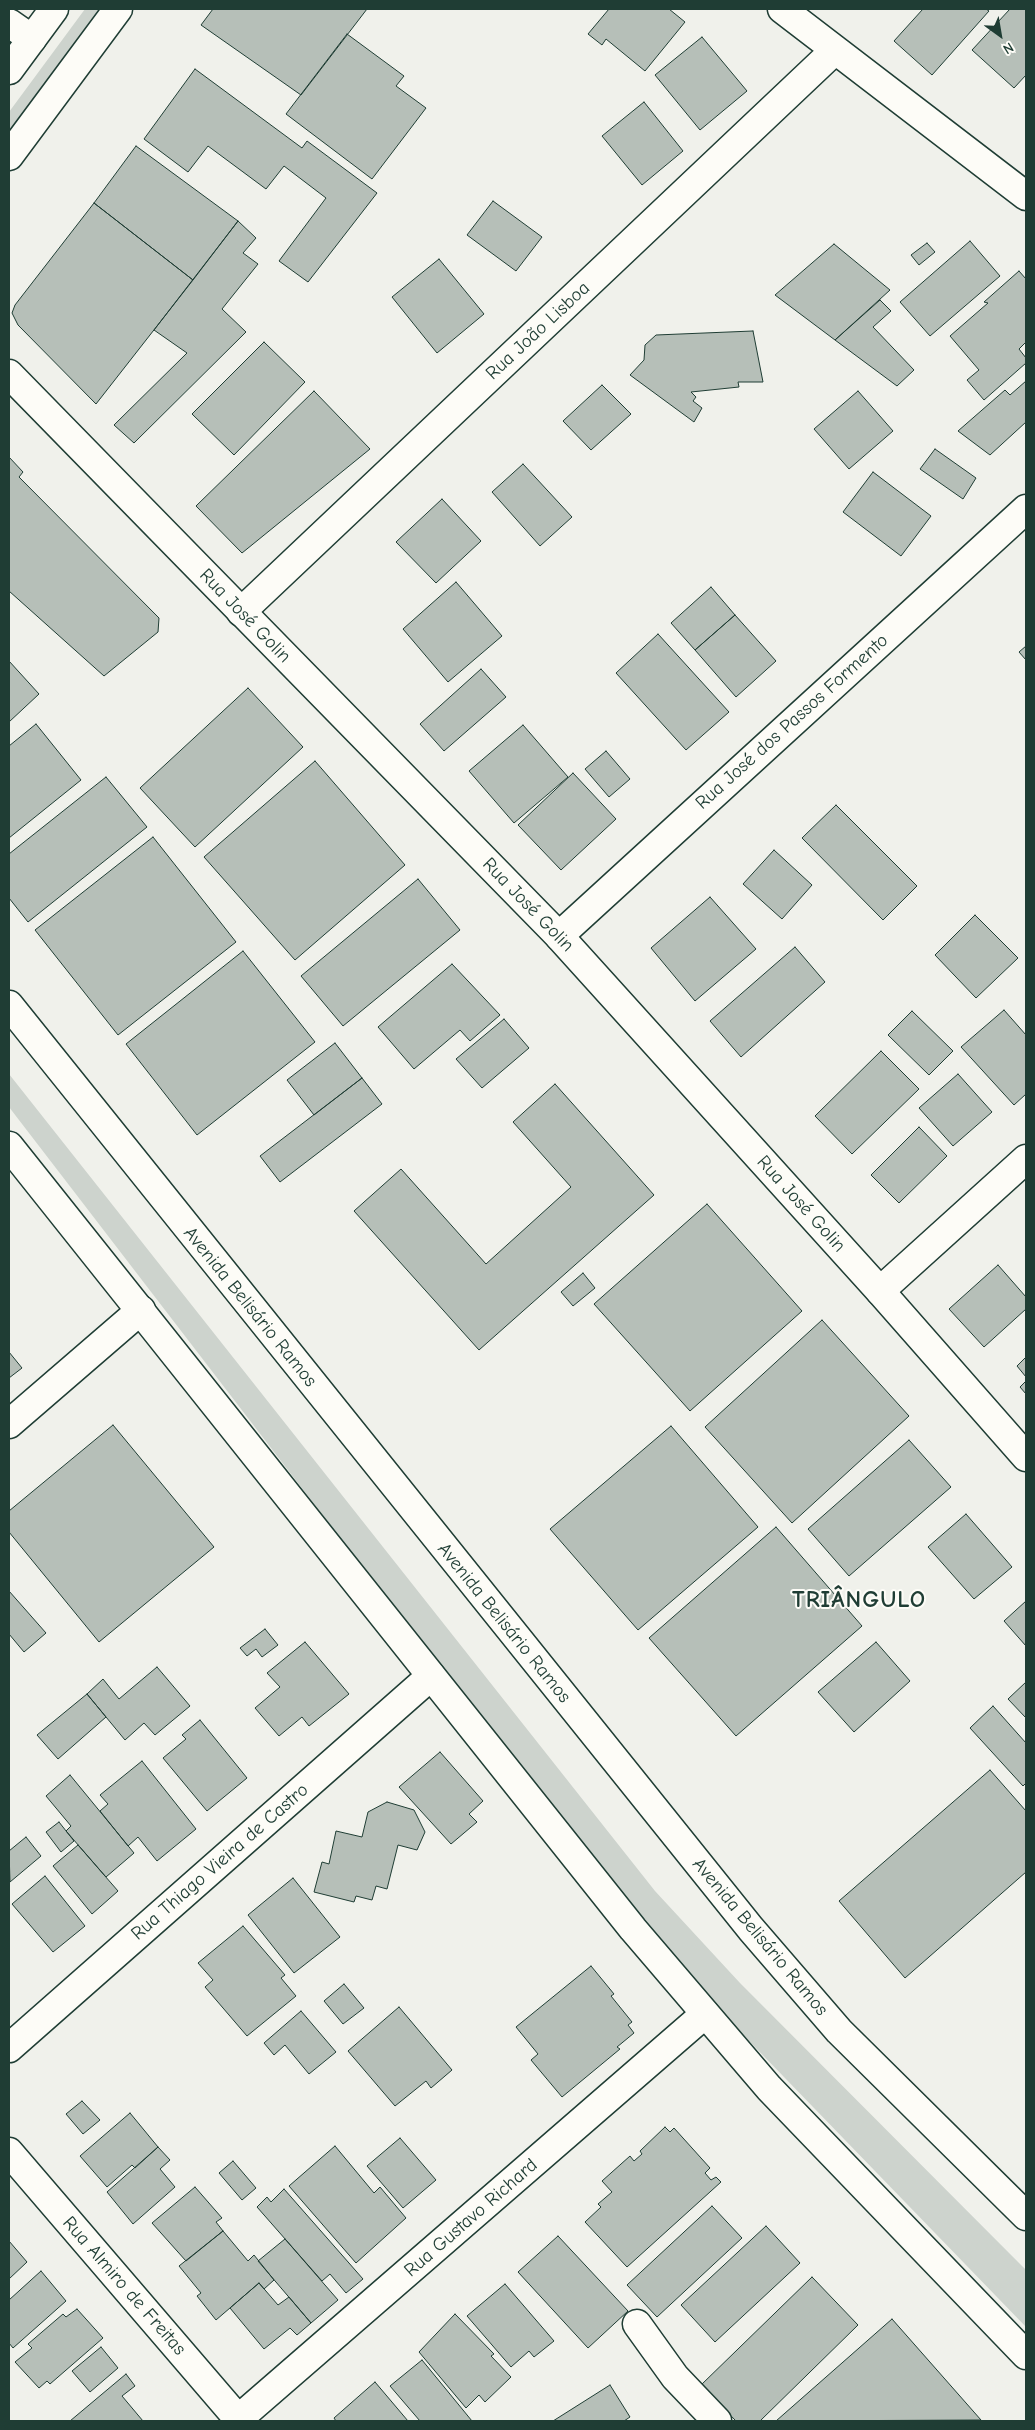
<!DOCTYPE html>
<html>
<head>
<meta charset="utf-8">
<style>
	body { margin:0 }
	#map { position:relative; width:1035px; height:2430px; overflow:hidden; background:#f0f1eb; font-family:"Comic Neue",sans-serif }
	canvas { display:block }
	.frame { position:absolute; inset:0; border:10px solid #1f3d34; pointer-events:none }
	.north { position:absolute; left:975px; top:10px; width:50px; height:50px; -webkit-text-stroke:4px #fdfcf7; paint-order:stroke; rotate:148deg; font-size:14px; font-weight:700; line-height:20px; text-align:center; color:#1f3d34 }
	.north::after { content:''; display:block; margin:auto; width:18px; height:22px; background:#1f3d34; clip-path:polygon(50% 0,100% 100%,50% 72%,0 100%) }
</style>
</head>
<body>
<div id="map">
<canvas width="1035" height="2430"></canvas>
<div class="frame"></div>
<div class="north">N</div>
</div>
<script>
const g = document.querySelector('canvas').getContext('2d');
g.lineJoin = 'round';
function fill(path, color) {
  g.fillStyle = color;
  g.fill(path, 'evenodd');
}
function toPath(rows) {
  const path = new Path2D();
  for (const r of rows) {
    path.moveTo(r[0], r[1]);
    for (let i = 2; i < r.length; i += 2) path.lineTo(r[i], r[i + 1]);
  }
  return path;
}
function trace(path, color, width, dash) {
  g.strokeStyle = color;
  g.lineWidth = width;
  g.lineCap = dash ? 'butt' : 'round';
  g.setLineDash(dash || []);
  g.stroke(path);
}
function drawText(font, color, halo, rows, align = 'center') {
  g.font = font + ' "Comic Neue",sans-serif';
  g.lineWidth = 4;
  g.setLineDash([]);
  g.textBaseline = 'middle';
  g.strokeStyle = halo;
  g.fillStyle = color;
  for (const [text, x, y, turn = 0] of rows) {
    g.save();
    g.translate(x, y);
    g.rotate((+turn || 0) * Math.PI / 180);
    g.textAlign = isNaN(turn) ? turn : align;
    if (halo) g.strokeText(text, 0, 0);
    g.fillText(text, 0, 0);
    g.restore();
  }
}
fill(toPath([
	[85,9,104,9,9,137,9,112],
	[9,1074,655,1891,740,1983,1026,2270,1026,2327,692,1982,397,1612,9,1107]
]), '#cdd3cd');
const building = toPath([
	[213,9,367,9,301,95,201,25,213,9],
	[609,9,669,9,685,22,645,71,606,39,602,45,588,34,609,9],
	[923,9,986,9,989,11,932,75,894,41,923,9],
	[1010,9,1026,9,1026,75,1014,88,972,50,1010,9],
	[347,34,404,76,396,86,426,108,372,179,286,114,347,34],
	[702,37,747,91,700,130,655,75,702,37],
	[195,69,302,148,307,141,377,193,308,282,279,261,326,198,284,166,266,189,208,146,188,172,144,139,195,69],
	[644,102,683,151,642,185,602,136,644,102],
	[136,146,238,221,193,280,94,203,136,146],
	[493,201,542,237,516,271,467,235,493,201],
	[94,203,193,280,96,404,18,325,12,313,15,305,94,203],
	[238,221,256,238,243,253,258,264,222,309,246,332,134,443,114,425,187,353,154,330,238,221],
	[970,241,1000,276,930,336,900,302,970,241],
	[927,243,935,252,919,265,911,255,927,243],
	[834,244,890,290,835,340,775,295,834,244],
	[439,259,484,314,437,353,392,297,439,259],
	[1019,271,1026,279,1026,342,1019,349,1026,358,1026,363,984,400,967,380,979,370,950,336,988,303,984,302,1019,271],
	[880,300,891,311,873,327,914,370,897,386,835,340,880,300],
	[753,331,763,382,738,382,739,387,691,392,696,397,693,401,702,408,694,422,630,375,644,360,645,345,656,335,753,331],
	[264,342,305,382,234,455,192,414,264,342],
	[1026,381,1026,422,990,455,958,431,1005,390,1010,395,1026,381],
	[602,385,631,414,591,450,563,421,602,385],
	[314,391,370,449,242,553,196,506,314,391],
	[858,391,893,431,849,469,814,429,858,391],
	[935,449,976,478,963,499,920,469,935,449],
	[9,457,23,472,19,477,159,618,158,632,104,676,9,591,9,457],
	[523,464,572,517,540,546,492,492,523,464],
	[873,472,931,516,901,556,843,512,873,472],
	[442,499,481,541,436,583,396,542,442,499],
	[456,582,502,636,448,682,403,629,456,582],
	[711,587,735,615,695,650,671,623,711,587],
	[735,615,776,661,736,697,695,650,735,615],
	[658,634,729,712,686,750,616,673,658,634],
	[1026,646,1026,660,1019,652,1026,646],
	[9,661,39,694,9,722,9,661],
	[481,669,506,697,444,751,420,724,481,669],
	[248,688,303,747,195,847,140,788,248,688],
	[36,724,81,780,9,838,9,746,36,724],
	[523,725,568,777,514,823,469,771,523,725],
	[606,751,630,779,609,797,585,769,606,751],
	[315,761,405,865,295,960,204,857,315,761],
	[573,773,616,819,561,870,518,825,573,773],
	[106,777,147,827,28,922,9,898,9,854,106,777],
	[836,805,917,886,883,920,802,838,836,805],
	[153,837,236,942,118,1035,35,930,153,837],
	[774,850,812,885,782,919,743,884,774,850],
	[418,879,460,930,343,1026,301,976,418,879],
	[710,897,756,949,695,1001,651,948,710,897],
	[975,915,1018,958,976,998,935,955,975,915],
	[795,947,825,982,741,1057,710,1021,795,947],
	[243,951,315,1042,197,1135,126,1044,243,951],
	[452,964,500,1015,470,1041,460,1030,414,1069,378,1027,452,964],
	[1004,1010,1026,1035,1026,1094,1014,1105,961,1047,1004,1010],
	[912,1011,953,1051,929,1075,888,1035,912,1011],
	[504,1019,529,1048,482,1088,456,1059,504,1019],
	[335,1043,362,1078,314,1115,287,1080,335,1043],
	[881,1051,919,1089,852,1154,815,1116,881,1051],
	[958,1074,992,1112,953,1146,919,1108,958,1074],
	[362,1078,382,1104,280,1182,260,1156,362,1078],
	[555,1084,654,1195,479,1350,354,1211,401,1169,486,1264,571,1187,513,1122,555,1084],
	[919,1127,947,1156,899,1203,871,1175,919,1127],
	[707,1204,802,1311,690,1411,594,1304,707,1204],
	[998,1265,1026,1297,1026,1309,984,1347,949,1309,998,1265],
	[583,1273,595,1288,573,1306,561,1292,583,1273],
	[822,1320,909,1416,792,1523,705,1427,822,1320],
	[9,1352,22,1368,9,1378,9,1352],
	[1026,1357,1026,1377,1017,1366,1026,1357],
	[1026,1381,1026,1394,1020,1387,1026,1381],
	[113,1425,214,1547,99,1642,9,1532,9,1511,113,1425],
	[671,1426,758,1527,638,1630,550,1529,671,1426],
	[909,1440,951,1487,849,1576,808,1529,909,1440],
	[966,1514,1012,1567,974,1599,928,1547,966,1514],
	[776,1527,862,1626,736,1736,649,1638,776,1527],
	[9,1591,46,1633,24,1652,9,1634,9,1591],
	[1026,1601,1026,1646,1004,1621,1026,1601],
	[265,1629,278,1645,262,1657,256,1649,247,1656,240,1648,265,1629],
	[305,1642,349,1694,309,1726,302,1717,279,1736,255,1708,280,1687,267,1673,305,1642],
	[876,1642,910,1681,854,1732,818,1692,876,1642],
	[157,1667,190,1706,155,1735,144,1723,125,1740,87,1694,103,1679,119,1699,157,1667],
	[1026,1682,1026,1718,1008,1699,1026,1682],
	[87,1694,106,1717,58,1759,37,1735,87,1694],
	[993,1706,1026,1743,1026,1783,1023,1786,970,1728,993,1706],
	[200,1720,247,1778,207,1811,163,1758,186,1739,182,1735,200,1720],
	[440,1752,483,1801,469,1814,477,1822,451,1844,399,1787,440,1752],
	[142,1761,196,1829,157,1861,138,1837,128,1846,100,1811,108,1804,100,1795,142,1761],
	[990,1770,1026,1811,1026,1872,905,1978,839,1901,990,1770],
	[70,1775,134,1853,106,1877,66,1831,71,1826,46,1796,70,1775],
	[387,1802,414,1810,425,1832,417,1850,398,1845,387,1889,376,1886,372,1900,356,1896,354,1902,314,1892,322,1862,329,1864,336,1831,362,1837,368,1812,387,1802],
	[59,1822,74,1841,61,1852,46,1832,59,1822],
	[26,1837,41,1856,10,1882,9,1851,26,1837],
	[78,1845,118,1891,92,1914,53,1866,78,1845],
	[45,1876,85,1926,53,1952,12,1904,45,1876],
	[293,1878,340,1937,294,1973,248,1915,293,1878],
	[243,1926,285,1975,281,1978,296,1996,247,2036,205,1987,213,1980,198,1963,243,1926],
	[591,1966,614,1994,611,1996,632,2022,628,2025,634,2033,617,2047,620,2049,562,2097,531,2060,538,2054,516,2027,591,1966],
	[344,1984,364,2008,343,2024,324,2001,344,1984],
	[399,2007,452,2070,431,2088,426,2081,395,2106,348,2051,399,2007],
	[301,2011,336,2052,309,2074,285,2045,274,2055,264,2043,301,2011],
	[82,2101,100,2120,83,2134,66,2114,82,2101],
	[130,2113,158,2147,135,2168,132,2165,107,2187,80,2156,130,2113],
	[665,2127,670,2132,674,2128,710,2168,705,2173,711,2180,716,2177,721,2182,627,2267,585,2222,601,2207,598,2204,612,2192,602,2181,630,2156,634,2161,642,2154,640,2151,665,2127],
	[400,2138,436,2180,403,2208,367,2166,400,2138],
	[335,2146,374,2193,380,2187,406,2218,356,2263,289,2186,335,2146],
	[158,2147,170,2160,160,2169,175,2187,133,2224,107,2192,158,2147],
	[233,2161,256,2188,242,2200,219,2173,233,2161],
	[195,2187,222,2218,216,2222,223,2231,186,2261,152,2223,195,2187],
	[284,2189,363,2279,346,2293,330,2274,322,2281,257,2207,267,2197,271,2202,284,2189],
	[712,2206,742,2238,657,2317,627,2285,712,2206],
	[766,2226,800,2263,715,2342,681,2305,766,2226],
	[223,2231,248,2261,254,2255,274,2280,264,2289,259,2283,216,2320,197,2296,201,2293,179,2266,223,2231],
	[558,2236,628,2311,588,2348,518,2272,558,2236],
	[285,2239,338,2300,311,2323,258,2261,285,2239],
	[9,2241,27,2262,9,2279,9,2241],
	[41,2271,66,2301,13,2348,9,2343,9,2300,41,2271],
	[812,2277,858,2325,760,2421,736,2421,701,2385,812,2277],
	[259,2283,278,2305,289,2297,311,2323,297,2335,290,2328,264,2349,230,2308,259,2283],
	[505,2284,554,2341,534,2357,529,2351,511,2367,467,2316,505,2284],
	[77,2309,103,2338,50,2384,47,2381,39,2388,15,2362,32,2348,28,2344,63,2314,66,2317,77,2309],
	[455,2314,494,2354,491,2356,511,2377,485,2402,479,2395,466,2408,419,2352,455,2314],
	[892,2319,981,2420,776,2421,892,2319],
	[101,2347,118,2368,90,2392,72,2371,101,2347],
	[422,2360,472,2421,420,2421,390,2386,422,2360],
	[126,2374,135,2386,122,2396,143,2421,70,2421,126,2374],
	[375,2382,408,2421,336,2421,334,2418,375,2382],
	[610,2385,630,2417,624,2421,553,2421,610,2385]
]);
fill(building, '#b6bfb8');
trace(building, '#1f3d34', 1);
const street = toPath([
	[782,9,1026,196],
	[9,23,32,39],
	[241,612,834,51],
	[559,936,1026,509],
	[880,1291,1026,1159],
	[9,1424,141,1310],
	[9,2048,431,1676],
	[9,2152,240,2421],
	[637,2324,675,2377,717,2421],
	[236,2421,705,2014]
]);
const secondary = toPath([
	[9,374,559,936,880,1291,1026,1457]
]);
const primary = toPath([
	[9,70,54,9],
	[9,156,118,9],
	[9,1005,751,1929,839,2031,1026,2216],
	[9,1146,633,1929,769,2088,1026,2355]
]);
trace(street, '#1f3d34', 31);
trace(secondary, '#1f3d34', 31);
trace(primary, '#1f3d34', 31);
trace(street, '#fdfcf7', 28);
trace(secondary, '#fdfcf7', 28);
trace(primary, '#fdfcf7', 28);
drawText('19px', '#1f3d34', '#fdfcf7', [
	["Rua João Lisboa",538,331,-43],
	["Rua José Golin",245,616,46],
	["Rua José dos Passos Formento",792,722,-42],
	["Rua José Golin",528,905,46],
	["Rua José Golin",801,1204,48],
	["Avenida Belisário Ramos",250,1307,51],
	["Avenida Belisário Ramos",504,1623,51],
	["Rua Thiago Vieira de Castro",220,1862,-41],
	["Avenida Belisário Ramos",760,1937,50],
	["Rua Gustavo Richard",471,2218,-41],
	["Rua Almiro de Freitas",124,2286,49]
]);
g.letterSpacing = '1px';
drawText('bold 24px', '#1f3d34', '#fdfcf7', [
	["TRIÂNGULO",859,1600]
]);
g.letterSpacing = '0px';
</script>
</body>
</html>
